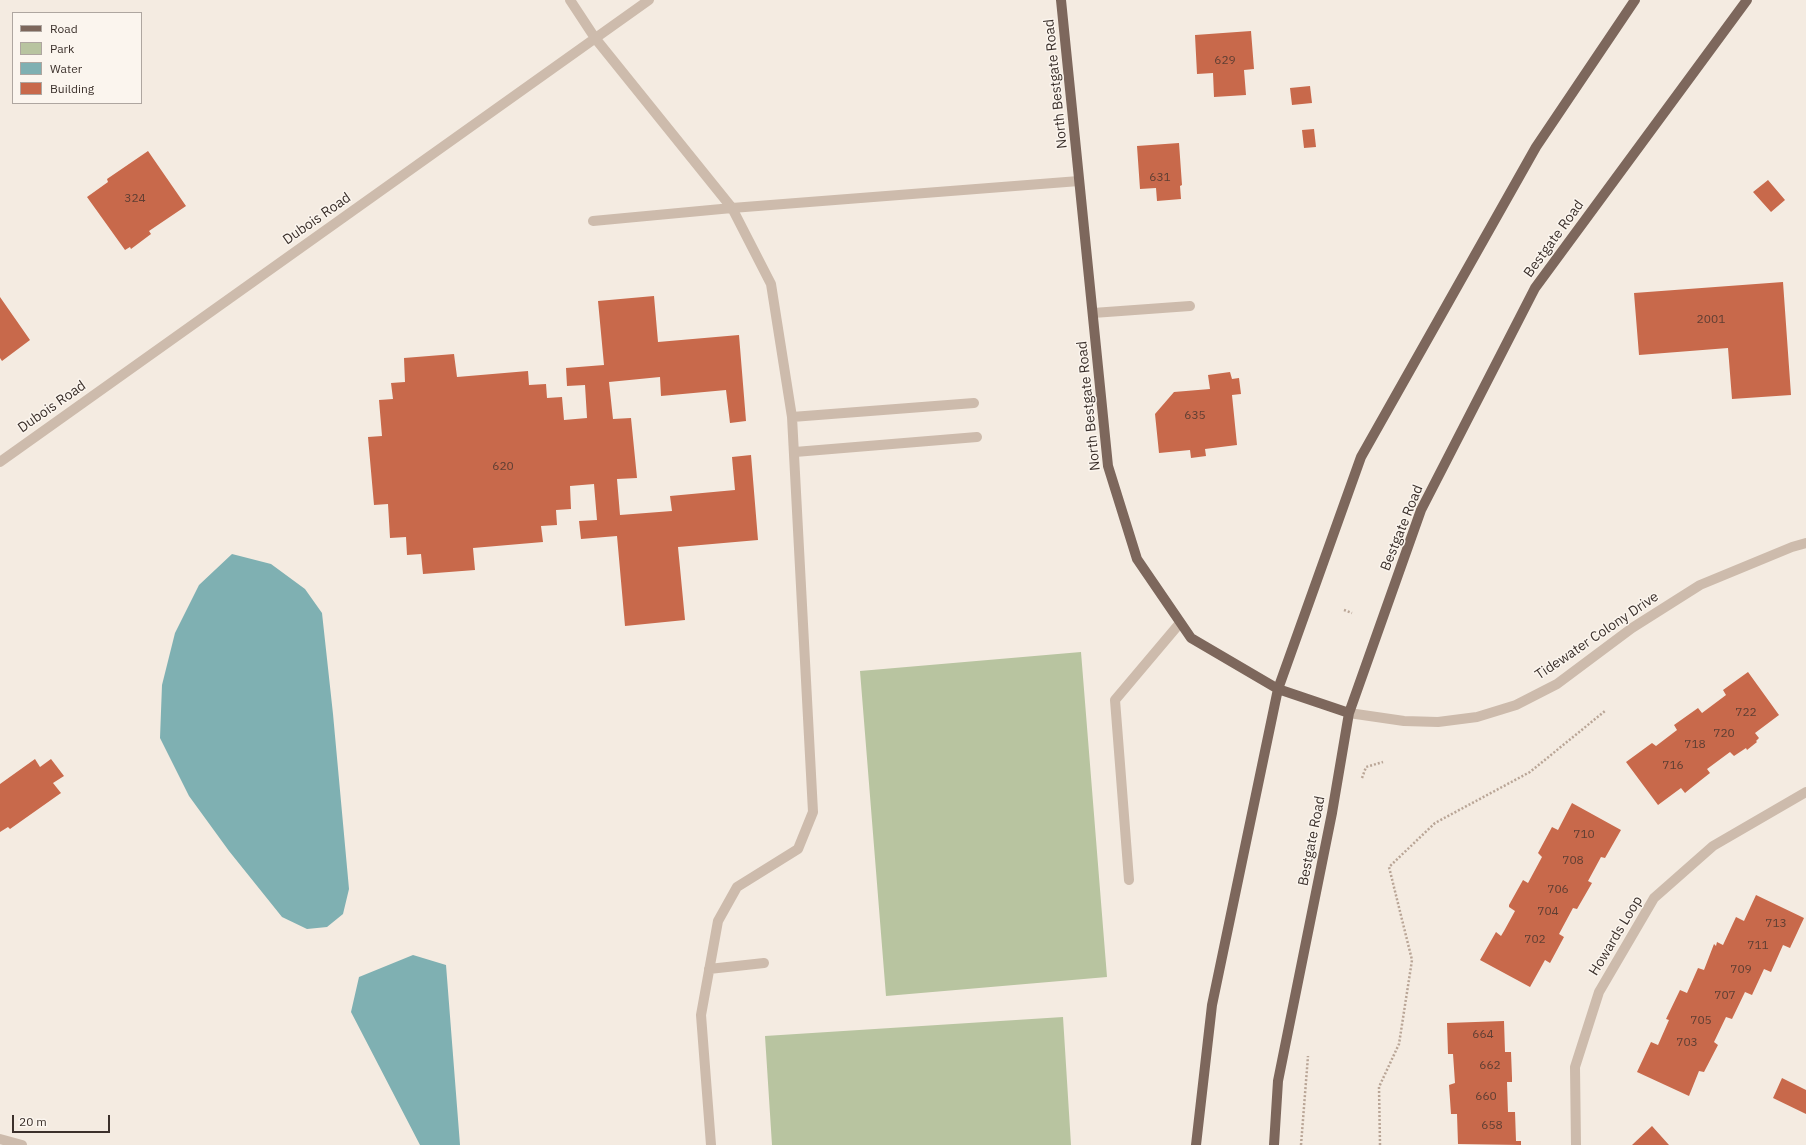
<!DOCTYPE html>
<html>
<head>
<meta charset="utf-8">
<style>
	body { margin:0 }
	#map { position:relative; width:1806px; height:1145px; overflow:hidden; background:#f4ebe1; font-family:"IBM Plex Sans",sans-serif }
	canvas { display:block }
	.legend { position:absolute; left:12px; top:12px; width:130px; height:92px; box-sizing:border-box; background:#fbf5ee; border:1px solid #aea6a0; margin:0; padding:5px 7px; list-style:none; font-size:12px; color:#3b302b }
	.legend li { display:flex; align-items:center; gap:8px; height:20px }
	.legend b { width:20px; border:1px solid #aea6a0 }
	.scale { position:absolute; left:12px; top:1115px; width:98px; height:18px; box-sizing:border-box; border:2px solid #3b302b; border-top:0; padding-left:5px; font-size:12px; line-height:14px; white-space:nowrap; color:#3b302b; -webkit-text-stroke:3px #fbf5ee; paint-order:stroke }
</style>
</head>
<body>
<div id="map">
<canvas width="1806" height="1145"></canvas>
<ul class="legend">
<li><b style="height:5px;background:#7d675c"></b>Road</li>
<li><b style="height:11px;background:#b8c4a0"></b>Park</li>
<li><b style="height:11px;background:#7fb0b2"></b>Water</li>
<li><b style="height:11px;background:#c8694b"></b>Building</li>
</ul>
<div class="scale">20 m</div>
</div>
<script>
const g = document.querySelector('canvas').getContext('2d');
g.lineJoin = 'round';
function fill(path, color) {
  g.fillStyle = color;
  g.fill(path, 'evenodd');
}
function toPath(rows) {
  const path = new Path2D();
  for (const r of rows) {
    path.moveTo(r[0], r[1]);
    for (let i = 2; i < r.length; i += 2) path.lineTo(r[i], r[i + 1]);
  }
  return path;
}
function trace(path, color, width, dash) {
  g.strokeStyle = color;
  g.lineWidth = width;
  g.lineCap = dash ? 'butt' : 'round';
  g.setLineDash(dash || []);
  g.stroke(path);
}
function drawText(font, color, halo, rows, align = 'center') {
  g.font = font + ' "IBM Plex Sans",sans-serif';
  g.lineWidth = 3;
  g.setLineDash([]);
  g.textBaseline = 'middle';
  g.strokeStyle = halo;
  g.fillStyle = color;
  for (const [text, x, y, turn = 0] of rows) {
    g.save();
    g.translate(x, y);
    g.rotate((+turn || 0) * Math.PI / 180);
    g.textAlign = isNaN(turn) ? turn : align;
    if (halo) g.strokeText(text, 0, 0);
    g.fillText(text, 0, 0);
    g.restore();
  }
}
fill(toPath([
	[1081,652,1107,977,886,996,860,671],
	[1063,1017,1071,1145,772,1145,765,1036]
]), '#b8c4a0');
fill(toPath([
	[232,554,271,564,305,589,322,613,333,714,349,889,343,914,327,927,307,929,282,917,229,851,189,796,160,738,162,685,175,633,199,585],
	[413,955,446,965,460,1145,420,1145,351,1012,359,977]
]), '#7fb0b2');
fill(toPath([
	[1251,31,1254,69,1244,70,1246,95,1214,97,1213,73,1197,74,1195,35],
	[1310,86,1312,103,1292,105,1290,88],
	[1314,129,1316,147,1304,148,1302,130],
	[1179,143,1182,185,1180,186,1181,199,1157,201,1156,188,1140,189,1137,146],
	[148,151,186,206,149,231,151,234,131,249,130,247,125,250,87,197,108,182,107,179],
	[1768,180,1785,200,1771,212,1753,192],
	[1783,282,1791,395,1732,399,1728,348,1639,355,1634,293],
	[654,296,658,342,739,335,746,421,730,423,726,390,661,396,660,377,609,382,613,419,631,418,637,478,617,479,620,515,672,511,670,496,735,490,732,457,751,455,758,540,678,547,685,620,625,626,617,536,581,539,579,521,597,520,594,484,570,486,571,509,556,510,557,525,541,526,543,542,473,548,475,570,423,574,421,554,407,555,406,537,390,538,388,504,374,505,368,437,382,436,379,400,393,399,391,383,405,382,404,358,454,354,457,377,528,371,529,385,546,384,547,398,562,397,564,420,587,418,585,385,567,386,566,368,604,365,598,301],
	[0,297,30,340,2,361,0,358],
	[1230,372,1232,379,1239,378,1241,394,1232,395,1237,445,1205,449,1206,456,1191,458,1190,450,1159,453,1155,414,1174,392,1210,389,1208,375],
	[1748,672,1779,715,1755,733,1759,738,1756,741,1757,742,1747,750,1746,748,1734,756,1730,752,1707,769,1710,773,1691,788,1685,793,1681,788,1658,805,1626,762,1652,743,1656,746,1677,730,1674,725,1698,708,1702,713,1726,695,1723,690],
	[35,759,40,767,51,759,64,776,53,783,61,793,10,829,8,827,0,832,0,784],
	[1572,803,1621,830,1605,858,1601,857,1588,881,1592,883,1577,909,1573,908,1559,934,1564,937,1550,963,1545,960,1530,987,1480,960,1496,932,1501,936,1504,931,1515,911,1509,907,1509,905,1523,880,1528,883,1542,857,1538,853,1552,827,1558,830],
	[1756,895,1804,918,1790,948,1783,945,1771,972,1764,969,1752,995,1745,992,1732,1019,1726,1017,1714,1042,1718,1045,1704,1072,1699,1071,1689,1096,1637,1072,1651,1042,1658,1045,1669,1020,1666,1019,1680,990,1687,993,1698,968,1704,970,1714,944,1716,946,1717,942,1723,945,1736,917,1744,921],
	[1504,1021,1505,1052,1511,1052,1512,1078,1512,1082,1507,1082,1508,1112,1515,1112,1516,1141,1521,1141,1521,1145,1458,1144,1457,1114,1451,1114,1449,1085,1455,1083,1453,1054,1448,1054,1447,1023],
	[1782,1078,1806,1090,1806,1114,1773,1098],
	[1652,1126,1669,1145,1632,1145]
]), '#c8694b');
trace(toPath([
	[1344,610,1352,613],
	[1362,778,1366,767,1383,762],
	[1301,1145,1308,1056],
	[1380,1145,1379,1087,1399,1044,1412,960,1389,867,1435,823,1530,772,1605,711]
]), '#b9a596', 2.5, [2, 2]);
trace(toPath([
	[570,0,595,38,732,208,771,284,792,417,813,812,798,849,737,887,718,921,701,1015,711,1145],
	[593,221,732,208,1079,181],
	[1093,313,1190,306],
	[792,417,974,403],
	[795,452,977,437],
	[0,462,649,0],
	[1349,713,1404,721,1438,722,1477,717,1516,705,1557,684,1632,628,1700,585,1792,547,1806,543],
	[1129,880,1115,700,1180,623],
	[709,969,764,963],
	[0,1139,22,1145],
	[1576,1145,1575,1067,1599,992,1654,898,1713,846,1806,792]
]), '#cdbbac', 10);
trace(toPath([
	[1061,0,1108,466,1137,559,1191,638,1278,689,1349,713],
	[1196,1145,1212,1005,1278,689,1361,457,1536,147,1635,0],
	[1274,1145,1278,1081,1332,813,1349,713,1421,510,1535,288,1747,0]
]), '#7d675c', 10);
drawText('12px', '#5e3e33', null, [
	["629",1225,61],
	["631",1160,178],
	["324",135,199],
	["2001",1711,320],
	["635",1195,416],
	["620",503,467],
	["722",1746,713],
	["720",1724,734],
	["718",1695,745],
	["716",1673,766],
	["710",1584,835],
	["708",1573,861],
	["706",1558,890],
	["704",1548,912],
	["713",1776,924],
	["702",1535,940],
	["711",1758,946],
	["709",1741,970],
	["707",1725,996],
	["705",1701,1021],
	["664",1483,1035],
	["703",1687,1043],
	["662",1490,1066],
	["660",1486,1097],
	["658",1492,1126]
]);
drawText('14px', '#3b302b', '#fbf5ee', [
	["North Bestgate Road",1056,84,-96],
	["Dubois Road",317,219,-35],
	["Bestgate Road",1554,239,-54],
	["North Bestgate Road",1089,406,-96],
	["Dubois Road",52,407,-35],
	["Bestgate Road",1402,528,-68],
	["Tidewater Colony Drive",1597,636,-34],
	["Bestgate Road",1312,841,-79],
	["Howards Loop",1616,936,-59]
]);
</script>
</body>
</html>
